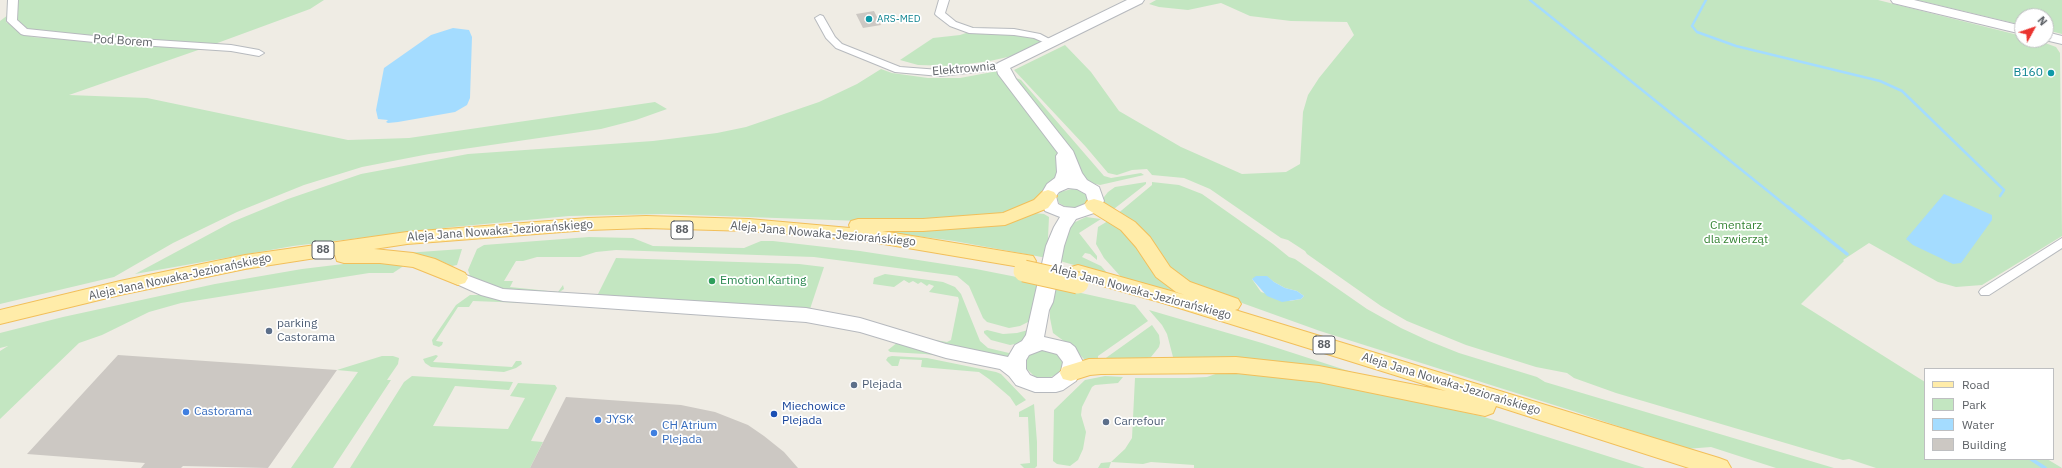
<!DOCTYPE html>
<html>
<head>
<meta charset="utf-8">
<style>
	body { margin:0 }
	#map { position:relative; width:2062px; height:468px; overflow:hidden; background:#efece4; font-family:"IBM Plex Sans",sans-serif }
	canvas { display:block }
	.legend { position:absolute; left:1924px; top:368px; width:130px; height:92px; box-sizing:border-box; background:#fff; border:1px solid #bebfc1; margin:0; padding:5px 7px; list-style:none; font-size:12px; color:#5c6065 }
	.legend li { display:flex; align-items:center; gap:8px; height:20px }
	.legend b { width:20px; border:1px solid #bebfc1 }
	.north { position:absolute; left:2014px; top:8px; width:40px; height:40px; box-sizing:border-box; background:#fff; border:1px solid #bebfc1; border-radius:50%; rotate:50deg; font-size:11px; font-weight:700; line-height:16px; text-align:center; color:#5c6065 }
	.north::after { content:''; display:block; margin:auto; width:14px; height:18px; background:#ea332f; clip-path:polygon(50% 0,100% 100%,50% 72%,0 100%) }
</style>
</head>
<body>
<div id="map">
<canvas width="2062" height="468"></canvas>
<ul class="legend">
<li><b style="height:5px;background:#ffeca9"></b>Road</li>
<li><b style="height:11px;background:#c3e6c1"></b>Park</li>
<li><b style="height:11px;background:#a4dcff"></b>Water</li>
<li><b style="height:11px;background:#ccc8c3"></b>Building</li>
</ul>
<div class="north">N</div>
</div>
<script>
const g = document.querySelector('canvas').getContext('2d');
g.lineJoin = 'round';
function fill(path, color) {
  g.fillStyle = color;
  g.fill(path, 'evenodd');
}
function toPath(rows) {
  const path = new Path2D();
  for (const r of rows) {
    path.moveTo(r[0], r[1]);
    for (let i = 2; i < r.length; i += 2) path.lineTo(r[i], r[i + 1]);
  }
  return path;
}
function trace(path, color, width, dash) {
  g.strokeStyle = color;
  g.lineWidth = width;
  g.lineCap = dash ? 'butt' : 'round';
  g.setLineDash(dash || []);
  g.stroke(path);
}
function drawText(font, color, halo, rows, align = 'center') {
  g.font = font + ' "IBM Plex Sans",sans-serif';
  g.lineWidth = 3.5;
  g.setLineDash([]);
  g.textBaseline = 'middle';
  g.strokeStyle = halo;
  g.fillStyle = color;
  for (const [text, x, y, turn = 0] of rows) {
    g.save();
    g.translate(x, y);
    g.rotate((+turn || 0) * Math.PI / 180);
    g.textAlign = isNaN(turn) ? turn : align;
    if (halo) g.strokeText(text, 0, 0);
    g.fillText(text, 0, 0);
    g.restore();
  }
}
fill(toPath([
	[18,0,324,0,310,9,212,45,33,32,24,28,14,20],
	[1156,0,1878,0,2022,36,2022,40,2037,40,2056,47,2060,53,2062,236,1982,285,1956,287,1938,282,1869,243,1843,260,1844,261,1801,304,1925,382,1925,459,2047,459,2062,468,1876,468,1849,459,1843,460,1616,393,1574,378,1567,373,1536,367,1466,345,1407,321,1381,306,1307,254,1305,251,1288,240,1281,238,1210,189,1184,178,1152,175,1147,169,1132,170,1117,175,1108,173,1086,147,1014,70,1065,45,1091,72,1119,111,1181,147,1242,174,1286,172,1300,164,1303,112,1308,95,1319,78,1354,35,1347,22,1291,21,1250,16,1221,3,1188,10,1159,7,1149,4],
	[1917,0,2062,0,2062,34,2046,30,2046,16,2022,16,2022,25],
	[8,15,6,22,16,29,32,37,201,49,69,95,147,98,348,140,409,138,655,102,667,109,636,120,601,129,429,154,362,167,304,185,237,212,173,243,114,277,0,304,0,21],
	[990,30,1045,40,1012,56,990,61,952,66,918,65,900,60,933,38,960,35,972,31],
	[881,69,892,73,928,78,960,78,998,71,1005,83,1056,150,1062,162,1061,171,1043,190,1036,201,1022,208,997,214,965,219,861,221,664,214,569,216,453,227,293,246,135,274,232,222,288,199,361,174,468,154,653,141,717,133,746,127,819,102,857,84],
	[1012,76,1021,80,1104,176,1111,178,1141,173,1144,175,1100,185,1091,183,1082,179],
	[1146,182,1146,184,1110,212,1103,203,1104,197,1108,192,1115,187],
	[1152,182,1179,185,1202,194,1273,244,1289,257,1295,259,1367,309,1401,328,1429,341,1459,353,1537,377,1545,382,1834,468,1776,468,1711,447,1686,449,1573,411,1320,331,1203,289,1176,276,1116,215,1152,185],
	[1266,276,1274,282,1285,288,1297,291,1304,296,1301,299,1290,301,1261,292,1252,279],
	[1072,189,1079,190,1086,194,1088,200,1085,205,1075,208,1068,208,1059,203,1057,197,1060,192],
	[1035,213,1044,214,1049,217,1047,258,954,241,878,231,984,227,1005,223],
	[1086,217,1101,219,1079,233,1097,256,1097,260,1090,254,1085,253,1082,257,1101,266,1109,275,1060,261,1065,231,1071,224],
	[1108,221,1119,227,1134,242,1218,304,1121,277,1104,258,1096,244,1098,227],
	[589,237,633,238,653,246,744,248,761,241,773,241,860,251,976,269,1042,282,1034,315,1028,322,1020,326,1009,328,987,322,983,318,969,286,957,276,814,257,616,250,596,252,580,257,537,257,523,261,516,261,504,281,513,281,510,287,558,292,563,285,564,289,558,293,508,290,494,286,470,276,468,270,477,249,484,245],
	[462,249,457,265,452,266,436,259,405,253],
	[616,258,799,264,824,267,810,309,597,296],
	[360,262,408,263,393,273,369,273,181,303,149,312,102,335,79,343,0,419,0,351,8,346,0,348,0,333,63,317,215,284,302,269],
	[885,274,943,282,955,287,961,294,980,341,988,348,1009,353,1009,356,1008,357,934,342,935,340,947,342,951,340,959,300,958,297,929,292,934,286,929,284,927,286,921,282,918,284,913,281,909,283,904,280,894,287,873,284,874,278],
	[1054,287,1135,305,1148,321,1098,356,1098,358,1085,360,1072,347,1053,333,1050,318,1050,302],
	[470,295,481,295,553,304,473,301,469,307,458,307,436,341,443,342,442,345,439,347,433,345,432,340,456,305],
	[1149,310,1262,343,1361,375,1177,359,1173,357,1167,334,1162,325],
	[1152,325,1159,335,1160,343,1159,347,1151,357,1144,359,1103,360],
	[987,330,1003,334,1017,333,1028,330,1032,333,1020,343,1010,345,991,340,984,333,984,331],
	[898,342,956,358,925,354,890,352,888,350],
	[1043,350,1053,352,1058,355,1062,361,1062,368,1059,373,1049,378,1035,377,1025,367,1028,357,1032,353],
	[436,355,438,356,433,362,512,367,516,361,521,361,522,364,516,368,504,372,431,367,425,363,423,359],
	[382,356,393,356,399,358,398,364,387,380,391,380,333,468,291,468,358,372,337,370],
	[892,356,927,358,996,372,1001,374,1026,400,1016,406,1010,397,989,379,979,372,921,367,922,360,900,359,898,366,892,366,886,360,888,357],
	[1224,371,1300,379,1390,395,1481,416,1645,468,1194,468,1194,465,1151,462,1143,464,1111,462,1109,468,1098,468,1101,463,1111,462,1125,449,1132,438,1135,378,1187,378,1207,377],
	[412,376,513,382,509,390,455,386,433,426,508,429,525,398,510,396,518,383,555,385,557,388,531,441,543,442,530,468,350,468,404,382],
	[1105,376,1123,377,1118,383,1095,385,1092,387,1082,407,1081,415,1086,432,1083,449,1078,460,1070,466,1057,464,1053,461,1054,410,1085,380],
	[1034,404,1037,442,1037,466,1035,468,1024,468,1020,464,1030,463,1028,417,1019,417,1019,412]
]), '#c3e6c1');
fill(toPath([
	[453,28,469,30,472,37,470,98,467,105,455,112,398,122,388,123,386,122,388,120,378,119,376,110,384,68,431,35],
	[1944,194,1992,215,1992,220,1961,263,1953,264,1913,245,1906,239],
	[1256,276,1267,276,1274,282,1285,288,1297,291,1304,296,1301,299,1282,302,1267,296,1252,279]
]), '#a4dcff');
trace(toPath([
	[1530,0,1789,208],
	[1706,0,1692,26,1697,32,1736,46,1880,81,1902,91,2004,190,2000,196]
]), '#a4dcff', 2.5);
trace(toPath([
	[1788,207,1847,254],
	[2031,459,2045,468]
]), '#a4dcff', 3.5);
fill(toPath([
	[874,11,881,25,863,28,856,14],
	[118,355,337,370,268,468,183,466,181,468,141,468,145,463,27,454],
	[566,397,681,405,715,412,748,425,764,436,784,452,798,468,530,468]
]), '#ccc8c3');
const street = toPath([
	[8,0,18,0,17,20,27,29,94,36,231,45,259,50,264,53,259,56,231,51,94,42,24,35,21,34,7,21,8,0],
	[939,0,949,0,945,13,956,22,973,28,1014,29,1040,34,1055,42,1050,45,1034,38,1014,35,969,33,950,26,937,16,935,14,939,0],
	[820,15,823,16,835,37,842,44,900,67,940,70,1003,63,1008,66,1003,69,940,76,895,72,836,48,826,38,815,18,820,15],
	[2062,238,2062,248,1989,295,1981,295,1979,292,1981,289,2062,238]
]);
const secondary = toPath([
	[1127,0,1144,0,1142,3,1010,68,1016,79,1073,151,1082,173,1087,180,1099,187,1104,201,1097,212,1076,219,1070,228,1064,246,1053,302,1049,310,1044,337,1070,343,1075,347,1083,362,1083,367,1076,381,1063,390,1056,392,1035,392,1016,385,1009,376,1000,369,946,358,860,332,806,322,503,301,481,295,452,282,449,278,452,274,458,272,503,289,806,308,860,318,946,344,1008,357,1015,345,1022,341,1026,335,1046,246,1054,227,1060,217,1045,211,1040,196,1047,184,1055,178,1057,172,1056,156,1058,153,998,74,996,66,998,63,1127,0],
	[1068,188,1077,189,1086,194,1088,201,1085,204,1075,208,1064,207,1058,204,1056,196,1059,192,1068,188],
	[1042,350,1057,354,1063,362,1061,371,1052,378,1037,378,1030,375,1026,369,1026,360,1029,355,1042,350],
	[1891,0,1914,0,2022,26,2022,34,1893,3,1891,0],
	[2046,32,2062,36,2062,44,2045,40,2046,32]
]);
const primary = toPath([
	[1048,190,1054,192,1057,196,1048,208,1005,225,923,231,882,231,1033,256,1036,261,1033,266,1026,268,872,242,821,237,749,231,646,228,588,230,407,244,374,249,413,253,435,259,465,273,468,278,465,283,458,285,413,267,380,263,344,263,337,261,335,255,245,269,120,295,0,324,0,310,120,281,245,255,407,232,588,218,646,216,749,219,850,228,849,225,851,221,858,219,923,219,1003,213,1034,200,1042,192,1048,190],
	[1094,199,1101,201,1135,222,1150,237,1170,267,1190,282,1238,299,1241,304,1238,309,1235,310,1719,458,1727,461,1731,468,1689,468,1496,406,1493,413,1485,416,1319,382,1236,373,1101,374,1090,375,1071,381,1063,379,1060,373,1063,367,1089,359,1236,357,1319,366,1446,391,1163,303,1071,277,1068,272,1071,267,1078,265,1185,295,1176,292,1156,277,1136,247,1121,230,1087,209,1085,205,1087,201,1094,199]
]);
trace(street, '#b7babe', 2);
trace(secondary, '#b6b9be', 2);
trace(primary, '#f2bf5a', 2);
fill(street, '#fff');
fill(secondary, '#fff');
fill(primary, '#ffeca9');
const primaryBridge = toPath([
	[1024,271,1078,283]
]);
trace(primaryBridge, '#f2bf5a', 23, []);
trace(primaryBridge, '#ffeca9', 21);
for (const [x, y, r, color] of [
	[869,19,4,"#0f9aa8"],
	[2051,73,4,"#0f9aa8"],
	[712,281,4,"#2e9e5b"],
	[269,331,4,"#5c6f8a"],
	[854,385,4,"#5c6f8a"],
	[186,412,4,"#3f7fe0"],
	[774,414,4,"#1a4fb4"],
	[598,420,4,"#3f7fe0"],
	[1106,422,4,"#5c6f8a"],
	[654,433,4,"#3f7fe0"]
]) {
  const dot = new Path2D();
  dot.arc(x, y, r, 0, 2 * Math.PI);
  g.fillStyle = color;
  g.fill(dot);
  trace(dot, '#fff', 1.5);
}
drawText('10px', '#0d838f', '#fff', [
	["ARS-MED",877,19]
], 'left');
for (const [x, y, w] of [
	[682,230,22],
	[323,250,22],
	[1324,345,22]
]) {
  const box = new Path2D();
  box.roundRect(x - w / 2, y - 9, w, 18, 3);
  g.fillStyle = '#fff';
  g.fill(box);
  trace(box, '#5c6065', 1);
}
drawText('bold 11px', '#5c6065', null, [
	["88",682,230],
	["88",323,250],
	["88",1324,345]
]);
drawText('12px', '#5c6065', '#fff', [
	["Pod Borem",123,41,4],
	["Elektrownia",964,69,-5],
	["Aleja Jana Nowaka-Jeziorańskiego",500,231,-4],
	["Aleja Jana Nowaka-Jeziorańskiego",823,234,5],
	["Aleja Jana Nowaka-Jeziorańskiego",180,277,-12],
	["Aleja Jana Nowaka-Jeziorańskiego",1141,292,15],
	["Aleja Jana Nowaka-Jeziorańskiego",1451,384,17]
]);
drawText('12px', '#0d838f', '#fff', [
	["B160",2043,73]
], 'right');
drawText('12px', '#358434', '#fff', [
	["Cmentarz",1736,226],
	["dla zwierząt",1736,240]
]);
drawText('12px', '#27864d', '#fff', [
	["Emotion Karting",720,281]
], 'left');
drawText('12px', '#4e5e75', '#fff', [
	["parking",277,324],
	["Castorama",277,338],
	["Plejada",862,385],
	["Carrefour",1114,422]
], 'left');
drawText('12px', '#164399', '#fff', [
	["Miechowice",782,407],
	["Plejada",782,421]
], 'left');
drawText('12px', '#366cbe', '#fff', [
	["Castorama",194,412],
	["JYSK",606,420],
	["CH Atrium",662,426],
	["Plejada",662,440]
], 'left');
</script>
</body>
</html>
